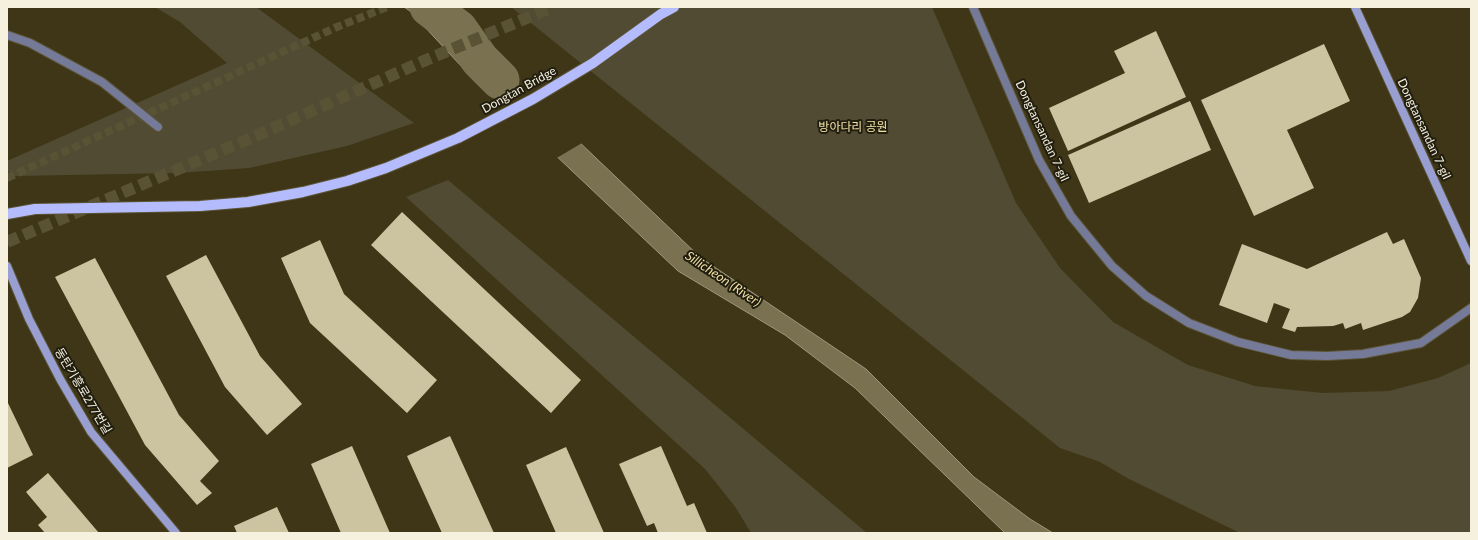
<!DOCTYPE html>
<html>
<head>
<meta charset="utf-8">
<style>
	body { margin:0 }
	#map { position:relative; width:1478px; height:540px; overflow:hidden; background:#3e3616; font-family:Lato,sans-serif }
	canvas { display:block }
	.frame { position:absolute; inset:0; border:8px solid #f6f1df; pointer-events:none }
</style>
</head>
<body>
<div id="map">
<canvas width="1478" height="540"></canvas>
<div class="frame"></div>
</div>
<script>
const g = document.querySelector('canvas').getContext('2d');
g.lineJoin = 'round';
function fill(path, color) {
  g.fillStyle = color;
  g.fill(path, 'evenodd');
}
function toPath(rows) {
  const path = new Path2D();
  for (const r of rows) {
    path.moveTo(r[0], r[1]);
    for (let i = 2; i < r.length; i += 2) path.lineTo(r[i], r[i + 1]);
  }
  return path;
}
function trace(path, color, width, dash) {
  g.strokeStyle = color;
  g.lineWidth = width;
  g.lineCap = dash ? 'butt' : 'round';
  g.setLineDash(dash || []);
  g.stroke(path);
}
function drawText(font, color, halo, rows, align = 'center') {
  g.font = font + ' Lato,"Noto Sans KR",sans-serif';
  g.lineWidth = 4;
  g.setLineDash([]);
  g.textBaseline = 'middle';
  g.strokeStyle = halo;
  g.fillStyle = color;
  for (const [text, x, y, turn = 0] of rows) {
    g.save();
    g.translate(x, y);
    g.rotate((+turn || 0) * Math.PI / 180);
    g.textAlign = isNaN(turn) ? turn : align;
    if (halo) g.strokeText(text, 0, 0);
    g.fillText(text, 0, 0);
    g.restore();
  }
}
fill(toPath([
	[155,7,256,7,414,123,347,146,249,168,178,173,15,176,7,171,7,161,227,63,180,22],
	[511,7,932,7,1016,203,1060,268,1113,322,1188,365,1255,386,1323,393,1389,391,1438,378,1471,363,1471,533,1240,533,1127,478,1100,462,1060,448],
	[448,180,867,533,751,533,736,508,705,469,406,197]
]), '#514b33');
const water = toPath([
	[404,7,422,7,492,59,701,258,866,369,974,477,1030,519,1053,533,1005,533,855,388,785,335,678,271,461,66,410,11,404,7]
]);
fill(water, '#7a7151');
trace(water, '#9f977c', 1);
fill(toPath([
	[494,58,582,143,555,159,466,73]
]), '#3e3616');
trace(toPath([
	[429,7,458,29,480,60,500,80]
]), '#7a7151', 39);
fill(toPath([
	[1156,31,1186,97,1068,151,1049,108,1125,73,1114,51],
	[1324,44,1350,101,1287,130,1314,188,1254,216,1201,100],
	[1190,101,1211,150,1089,203,1068,155],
	[402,212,581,380,551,413,371,245],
	[1387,232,1393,244,1404,239,1421,278,1418,298,1410,312,1402,317,1363,330,1361,323,1345,329,1343,323,1333,326,1297,327,1295,332,1282,328,1290,309,1274,303,1267,323,1219,305,1242,244,1307,269],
	[320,240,344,294,437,380,407,413,310,323,281,258],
	[206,255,260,356,302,404,267,435,225,387,166,276],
	[95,258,179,415,219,461,200,481,212,493,197,505,145,445,55,277],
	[7,401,33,455,7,468],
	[450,436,494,533,442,533,407,456],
	[352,446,390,533,341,533,311,464],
	[661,446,687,506,694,503,707,533,658,533,654,523,647,526,619,464],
	[566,447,604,533,556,533,526,465],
	[48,473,99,533,45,533,38,525,47,517,26,492],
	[277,507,289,533,237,533,234,526]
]), '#ccc3a0');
trace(toPath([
	[7,178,337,27,387,7]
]), '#5a5234', 8, [8, 4]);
trace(toPath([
	[7,242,258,135,426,60,553,7]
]), '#5a5234', 12, [12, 6]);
const lane = toPath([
	[7,35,30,43,102,82,158,127]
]);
const street = toPath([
	[973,7,1039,160,1071,216,1112,266,1146,296,1189,323,1238,342,1291,355,1327,356,1363,354,1421,343,1471,308]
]);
const secondary = toPath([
	[1355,7,1471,261],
	[7,266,29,319,60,379,91,432,176,533]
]);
const primary = toPath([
	[7,214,35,209,200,206,248,202,303,192,347,181,386,168,458,138,533,99,593,63,661,14,674,7]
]);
trace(lane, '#5b5436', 10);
trace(street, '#5b5436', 10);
trace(secondary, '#5b5436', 10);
trace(primary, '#5b5436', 12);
trace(lane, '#767a99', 8);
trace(street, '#767a99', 8);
trace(secondary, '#999fd1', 8);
trace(primary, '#b5bcfd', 10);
drawText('12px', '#f6f1df', '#211e10', [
	["Dongtan Bridge",519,90,-29],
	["Dongtansandan 7-gil",1424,129,65],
	["Dongtansandan 7-gil",1042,131,65],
	["동탄기흥로277번길",83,391,59]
]);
drawText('12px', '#f1e1a6', '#211e10', [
	["방아다리 공원",853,127]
]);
drawText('italic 13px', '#efdfa3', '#211e10', [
	["Sillicheon (River)",723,279,34]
]);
</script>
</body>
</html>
